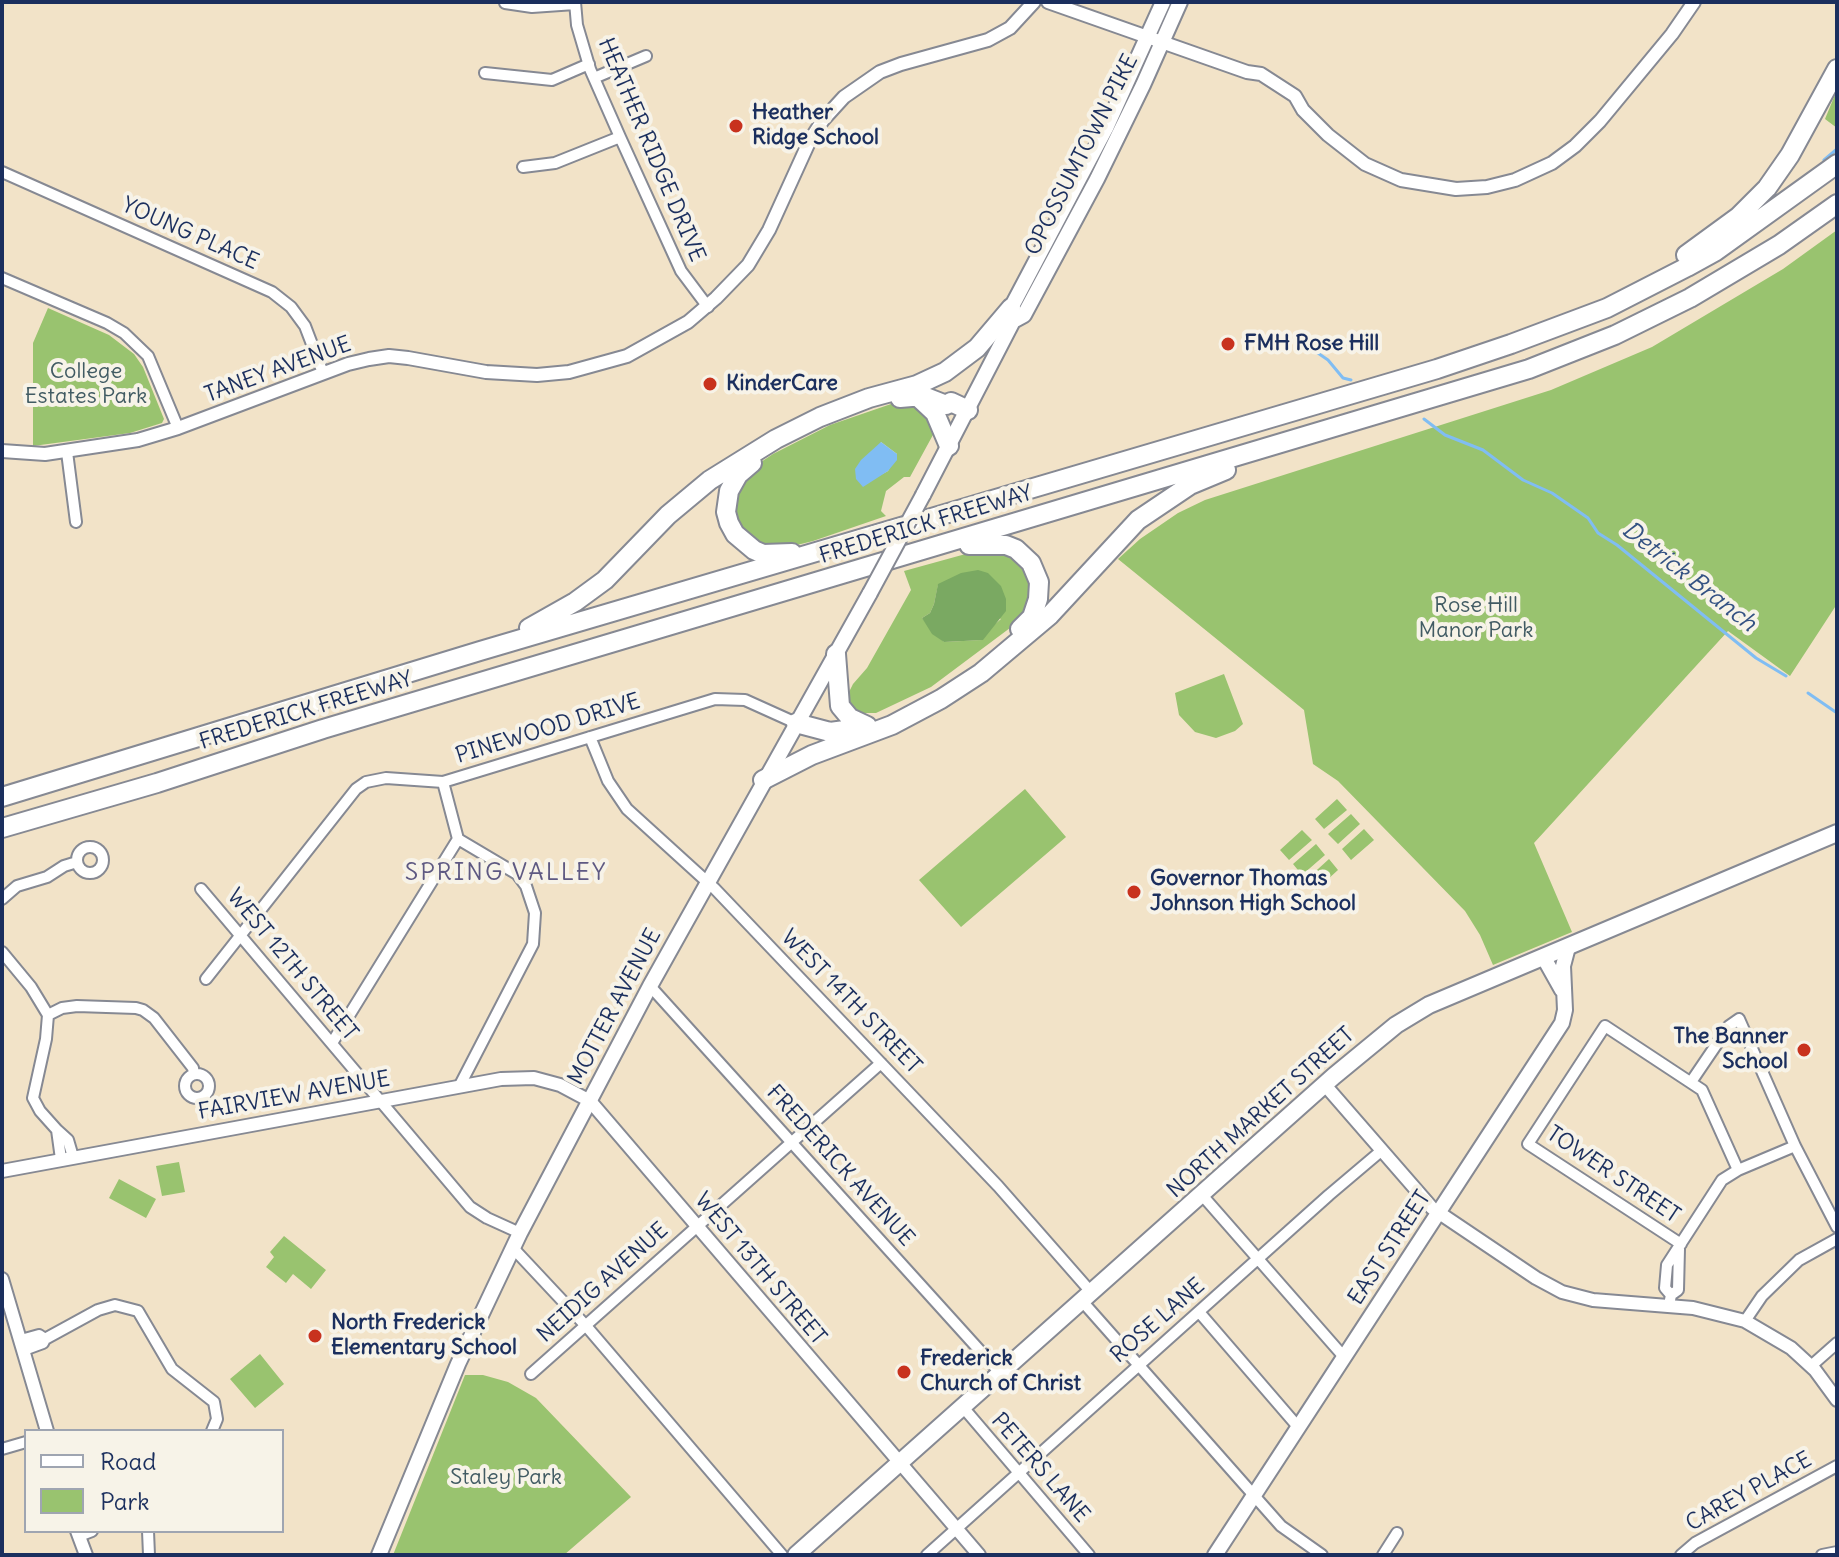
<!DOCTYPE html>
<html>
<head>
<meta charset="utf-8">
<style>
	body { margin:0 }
	#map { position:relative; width:1839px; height:1557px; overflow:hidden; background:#f2e3c8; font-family:Delius,sans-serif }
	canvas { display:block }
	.frame { position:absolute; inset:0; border:4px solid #1b2f5e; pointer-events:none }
	.legend { position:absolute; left:24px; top:1429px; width:260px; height:104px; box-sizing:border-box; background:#f7f3e8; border:2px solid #9fa5b1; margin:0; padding:10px 14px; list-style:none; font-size:24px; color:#1b2f5e }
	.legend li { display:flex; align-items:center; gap:16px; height:40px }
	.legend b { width:40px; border:2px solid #9fa5b1 }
</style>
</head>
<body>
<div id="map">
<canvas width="1839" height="1557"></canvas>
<div class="frame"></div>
<ul class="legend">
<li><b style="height:10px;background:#fff"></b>Road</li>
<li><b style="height:22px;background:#99c36f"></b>Park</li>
</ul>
</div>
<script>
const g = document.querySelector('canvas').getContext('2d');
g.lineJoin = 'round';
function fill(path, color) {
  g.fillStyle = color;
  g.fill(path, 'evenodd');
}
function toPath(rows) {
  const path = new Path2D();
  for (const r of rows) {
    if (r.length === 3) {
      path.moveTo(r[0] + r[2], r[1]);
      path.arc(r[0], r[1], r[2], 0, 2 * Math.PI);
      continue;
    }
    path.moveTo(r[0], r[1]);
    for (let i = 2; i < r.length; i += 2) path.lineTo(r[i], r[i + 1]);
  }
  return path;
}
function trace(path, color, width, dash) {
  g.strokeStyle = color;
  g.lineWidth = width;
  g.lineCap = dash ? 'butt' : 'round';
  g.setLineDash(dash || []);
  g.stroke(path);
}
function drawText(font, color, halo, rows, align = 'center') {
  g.font = font + ' Delius,sans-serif';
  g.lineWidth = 8;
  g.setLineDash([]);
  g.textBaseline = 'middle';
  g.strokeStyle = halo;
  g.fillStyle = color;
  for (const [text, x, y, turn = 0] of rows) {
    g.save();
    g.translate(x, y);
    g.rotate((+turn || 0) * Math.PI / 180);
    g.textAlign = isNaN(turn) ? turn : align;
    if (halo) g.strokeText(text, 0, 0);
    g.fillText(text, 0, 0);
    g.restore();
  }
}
fill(toPath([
	[1837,90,1837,128,1825,119],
	[1837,230,1837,604,1790,676,1728,631,1534,843,1572,932,1493,965,1480,935,1465,911,1338,781,1313,764,1304,710,1118,559,1140,539,1178,513,1205,500,1551,390,1652,347,1783,269],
	[48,308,109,335,134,354,143,367,164,419,162,423,130,433,33,446,33,343],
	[912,402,931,415,934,433,910,477,904,477,886,491,881,511,886,516,813,541,777,550,739,535,731,495,746,472,773,454,830,425,891,404],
	[881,442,897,454,888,471,873,479],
	[991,547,1019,555,1029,569,1033,598,1018,622,931,687,876,713,861,713,850,707,847,696,853,684,867,668,911,590,904,571],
	[938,585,1001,619,987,631,982,640,944,642,922,618,930,613,934,604],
	[1224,674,1243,724,1235,731,1216,738,1195,732,1179,715,1175,693],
	[1025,789,1066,837,961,927,919,880],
	[1337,799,1347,810,1324,829,1315,819],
	[1351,814,1360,824,1338,844,1328,834],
	[1364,829,1374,840,1351,860,1342,849],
	[1302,830,1312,840,1289,860,1280,850],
	[1316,844,1325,855,1302,875,1293,864],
	[1329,859,1338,870,1316,890,1307,879],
	[179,1162,185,1192,162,1196,156,1166],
	[119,1179,156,1199,146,1218,109,1198],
	[284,1236,326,1270,311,1289,293,1274,286,1283,266,1267,274,1257,270,1252],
	[260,1354,284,1384,255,1408,230,1379],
	[465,1375,483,1375,508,1382,536,1398,631,1497,564,1555,393,1555]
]), '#99c36f');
fill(toPath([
	[978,570,988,573,1001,586,1006,599,1006,611,983,640,944,642,932,634,922,618,930,613,934,604,938,584,961,573]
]), '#7aa962');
fill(toPath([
	[881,442,897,454,897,460,888,471,863,487,856,479,855,469,861,460]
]), '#80bdf3');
trace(toPath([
	[1824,160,1837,149],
	[1312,349,1328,360,1343,378,1351,380],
	[1424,419,1445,435,1483,450,1523,480,1552,493,1588,518,1598,533,1617,545,1756,658,1786,676],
	[1808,693,1837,713]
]), '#80bdf3', 3);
const minor = toPath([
	[575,2,577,25,590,69,620,137,681,271,708,307],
	[505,3,532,7,575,4],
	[485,73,552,80,589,64],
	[594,78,646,56],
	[523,167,555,163,620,137],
	[2,172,272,292,291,307,305,326,323,373],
	[2,278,107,323,124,333,148,356,178,428],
	[67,452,76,522],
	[590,737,608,781,627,809,715,889,998,1186,1091,1292],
	[443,782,458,839,517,874,526,886,535,913,533,944,460,1085],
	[90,860,13],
	[201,889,470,1207,487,1218,520,1233],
	[2,899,17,886,47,877,64,866,77,862],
	[2,952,31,987,48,1015,46,1039,33,1098,40,1111,57,1130],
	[206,979,356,789,366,782,386,778,443,782,715,699,745,700,796,723],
	[650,986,1001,1374],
	[48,1015,62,1008,77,1006,136,1008,143,1010,154,1018,193,1068,194,1074],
	[332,1043,458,839],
	[197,1086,12],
	[1691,1082,1729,1026,1739,1019,1795,1146,1837,1227],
	[61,1159,57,1130,68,1140,73,1157],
	[1202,1195,1344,1357],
	[1681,1244,1528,1144,1605,1026,1702,1090,1738,1170],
	[513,1248,587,1327,782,1555],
	[1671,1295,1665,1288,1667,1265,1722,1180,1738,1170,1795,1146],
	[1670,1300,1671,1295,1678,1290,1679,1249],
	[1082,1301,1281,1526,1322,1555],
	[1199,1312,1299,1428],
	[1745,1321,1762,1296,1799,1260,1837,1239],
	[45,1339,98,1310,115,1305,138,1311,172,1369,214,1402,217,1419,212,1431],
	[21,1340,39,1335,45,1339,43,1343,24,1350],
	[1811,1366,1837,1343],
	[531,1374,881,1063],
	[962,1406,1089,1555],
	[2,1449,26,1442],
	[148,1531,149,1555],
	[79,1536,92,1531],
	[927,1555,1329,1195,1381,1151],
	[1383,1555,1397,1533],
	[1681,1555,1695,1543,1837,1466],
	[1822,1555,1837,1552]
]);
const tertiary = toPath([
	[1048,2,1247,72,1261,74,1295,96,1303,110,1328,135,1365,164,1401,180,1456,189,1487,187,1515,180,1552,163,1575,146,1600,121,1672,34,1694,2],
	[2,451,45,454,138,440,178,428,348,364,369,359,389,356,408,358,486,372,537,375,569,372,627,356,688,322,716,298,748,265,769,230,810,140,823,120,844,97,880,72,901,64,988,40,1010,28,1034,2],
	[1325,1085,1432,1208,1536,1278,1562,1292,1593,1300,1693,1308,1745,1321,1791,1348,1815,1370,1837,1400],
	[2,1171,501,1079,534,1078,560,1085,590,1101,979,1555],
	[2,1279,47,1431],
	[77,1531,86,1555]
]);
const secondary = toPath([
	[1013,321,1024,315,1097,179,1143,85,1180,2],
	[923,495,1013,321,1011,308,1106,128,1163,2],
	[1544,958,1562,990],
	[379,1555,458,1364,520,1233,650,986,870,593],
	[1215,1555,1562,1023,1565,1010,1563,966,1568,947]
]);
const primary = toPath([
	[796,1555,1334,1076,1396,1025,1429,1005,1837,833]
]);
const motorway = toPath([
	[1686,255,1738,217,1767,188,1790,155,1837,69],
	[900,398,923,396,946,405,951,402,968,410],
	[919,398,935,413,949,446],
	[752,463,738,475,729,491,726,512,729,523,735,534,754,550,763,554,792,553],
	[969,545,1006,545,1016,549,1031,563,1039,582,1038,599,1032,617,1020,629],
	[529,628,575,602,605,580,668,515,710,480,776,439,820,417,869,398,917,385,945,372,977,348,1011,308],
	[836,654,840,706,850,718,867,726],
	[796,723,830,732,860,728],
	[763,780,812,755,892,725,941,699,981,673,1050,615,1138,520,1190,485,1226,470],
	[2,797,480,651,1437,369,1511,344,1607,308,1687,267,1716,251,1837,164],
	[2,828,157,783,323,729,1529,369,1615,335,1690,298,1779,245,1837,204]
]);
trace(minor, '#868993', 14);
trace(tertiary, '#868993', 16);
trace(secondary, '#868993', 18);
trace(primary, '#868993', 20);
trace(motorway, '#868993', 22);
trace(minor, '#fff', 10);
trace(tertiary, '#fff', 12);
trace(secondary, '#fff', 14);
trace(primary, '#fff', 16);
trace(motorway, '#fff', 18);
const secondaryBridge = toPath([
	[870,593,923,495]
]);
trace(secondaryBridge, '#868993', 18, []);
trace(secondaryBridge, '#fff', 14);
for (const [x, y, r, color] of [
	[736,126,8,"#c8321e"],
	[1228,344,8,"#c8321e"],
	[710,384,8,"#c8321e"],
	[1134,892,8,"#c8321e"],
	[1804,1050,8,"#c8321e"],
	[315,1336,8,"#c8321e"],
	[904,1372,8,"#c8321e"]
]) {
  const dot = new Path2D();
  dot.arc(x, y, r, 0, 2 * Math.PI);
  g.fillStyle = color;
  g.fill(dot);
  trace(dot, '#f7f3e8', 3);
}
drawText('bold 22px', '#1b2f5e', '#f7f3e8', [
	["Heather",752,113],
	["Ridge School",752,138],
	["FMH Rose Hill",1244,344],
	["KinderCare",726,384],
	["Governor Thomas",1150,879],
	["Johnson High School",1150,904],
	["The Banner",1788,1037,"right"],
	["School",1788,1062,"right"],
	["North Frederick",331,1323],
	["Elementary School",331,1348],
	["Frederick",920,1359],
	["Church of Christ",920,1384]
], 'left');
drawText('22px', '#1b2f5e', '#f7f3e8', [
	["HEATHER RIDGE DRIVE",651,150,67],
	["OPOSSUMTOWN PIKE",1082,155,-63],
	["YOUNG PLACE",190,234,24],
	["TANEY AVENUE",278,370,-20],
	["FREDERICK FREEWAY",926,525,-17],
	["FREDERICK FREEWAY",306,711,-17],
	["PINEWOOD DRIVE",548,729,-17],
	["WEST 12TH STREET",292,965,50],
	["WEST 14TH STREET",851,1002,46],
	["MOTTER AVENUE",615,1007,-62],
	["FAIRVIEW AVENUE",294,1096,-10],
	["NORTH MARKET STREET",1261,1113,-42],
	["FREDERICK AVENUE",840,1166,48],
	["TOWER STREET",1613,1175,34],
	["EAST STREET",1390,1248,-57],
	["WEST 13TH STREET",760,1269,50],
	["NEIDIG AVENUE",603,1283,-42],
	["ROSE LANE",1158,1321,-41],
	["PETERS LANE",1040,1468,49],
	["CAREY PLACE",1749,1492,-29]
]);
drawText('22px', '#415b63', '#f7f3e8', [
	["College",86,372],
	["Estates Park",86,397],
	["Rose Hill",1476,606],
	["Manor Park",1476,631],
	["Staley Park",506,1478]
]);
drawText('italic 24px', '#345283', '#f7f3e8', [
	["Detrick Branch",1689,577,38]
]);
g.letterSpacing = '2px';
drawText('24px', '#5e5982', '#f7f3e8', [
	["SPRING VALLEY",506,873]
]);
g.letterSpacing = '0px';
</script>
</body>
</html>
